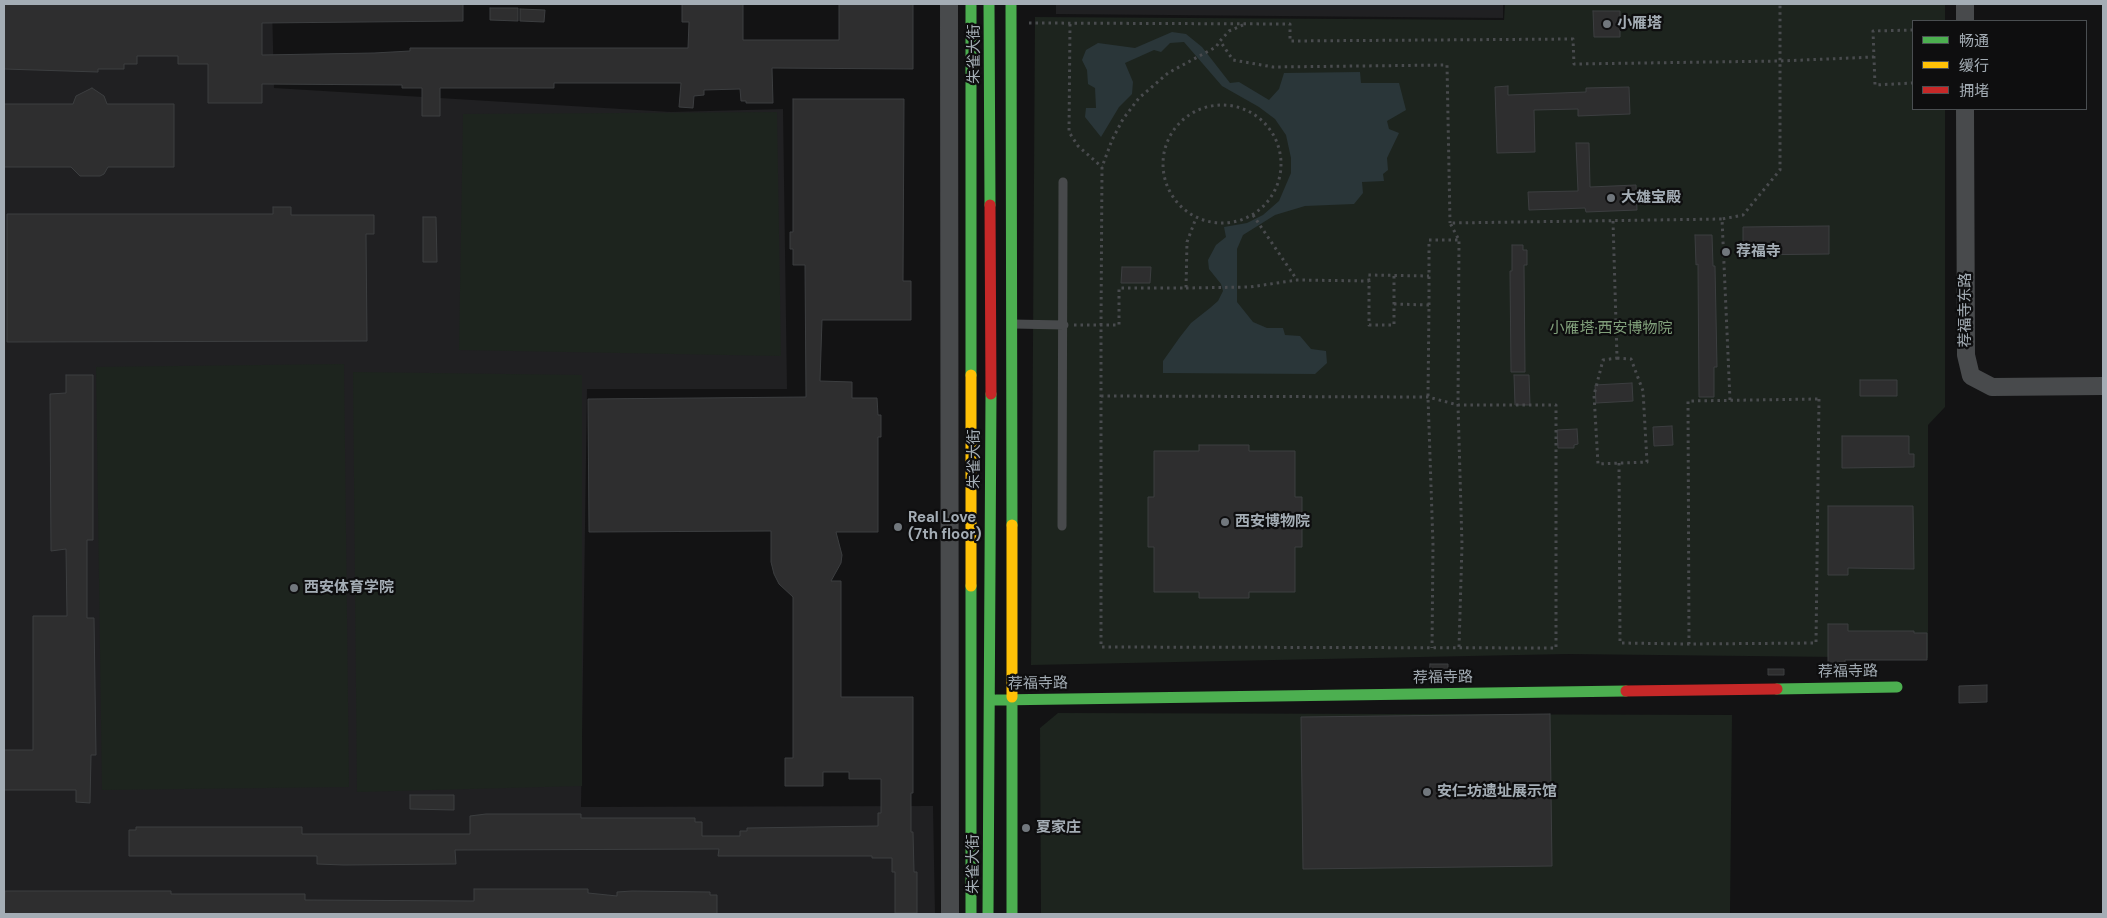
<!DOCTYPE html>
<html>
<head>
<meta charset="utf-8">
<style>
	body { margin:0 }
	#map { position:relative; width:2107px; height:918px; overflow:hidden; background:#131314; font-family:"DM Sans","Noto Sans SC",sans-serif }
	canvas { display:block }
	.frame { position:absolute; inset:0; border:5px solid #a4adb5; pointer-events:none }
	.legend { position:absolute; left:1912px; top:20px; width:175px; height:90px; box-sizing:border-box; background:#0e0e0f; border:1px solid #4a4e51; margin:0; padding:6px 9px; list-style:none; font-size:15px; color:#a4adb5 }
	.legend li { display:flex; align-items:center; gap:10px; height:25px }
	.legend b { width:25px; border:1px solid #4a4e51 }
</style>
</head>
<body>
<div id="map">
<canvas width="2107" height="918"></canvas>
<div class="frame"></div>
<ul class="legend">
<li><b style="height:6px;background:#4caf50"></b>畅通</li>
<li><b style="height:6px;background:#ffc107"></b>缓行</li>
<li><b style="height:6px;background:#c62828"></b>拥堵</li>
</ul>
</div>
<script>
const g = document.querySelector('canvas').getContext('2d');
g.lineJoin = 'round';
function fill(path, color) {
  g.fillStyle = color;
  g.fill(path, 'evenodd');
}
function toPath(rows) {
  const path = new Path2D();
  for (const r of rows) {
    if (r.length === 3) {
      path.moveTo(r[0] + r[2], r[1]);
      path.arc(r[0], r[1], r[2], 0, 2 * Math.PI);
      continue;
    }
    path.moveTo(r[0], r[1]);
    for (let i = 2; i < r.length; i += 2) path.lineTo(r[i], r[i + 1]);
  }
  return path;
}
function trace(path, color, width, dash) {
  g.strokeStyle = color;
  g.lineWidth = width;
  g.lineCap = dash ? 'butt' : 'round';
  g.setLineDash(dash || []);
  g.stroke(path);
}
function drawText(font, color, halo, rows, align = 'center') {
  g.font = font + ' "DM Sans","Noto Sans SC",sans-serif';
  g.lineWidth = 4.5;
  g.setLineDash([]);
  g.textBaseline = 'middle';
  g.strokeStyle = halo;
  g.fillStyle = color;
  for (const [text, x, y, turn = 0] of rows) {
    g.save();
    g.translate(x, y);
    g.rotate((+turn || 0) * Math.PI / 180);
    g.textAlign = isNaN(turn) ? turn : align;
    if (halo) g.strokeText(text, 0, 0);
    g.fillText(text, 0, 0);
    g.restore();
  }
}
fill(toPath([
	[4,4,272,4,274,88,671,112,783,109,787,389,587,389,581,807,933,806,935,914,4,914],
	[1056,4,1503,4,1503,18,1056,14]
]), '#202022');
fill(toPath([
	[1505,4,1945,4,1945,21,1913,21,1913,109,1945,109,1945,407,1928,425,1928,658,1567,654,1031,665,1035,17,1504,20],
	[777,112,781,356,459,350,463,114],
	[344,364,349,787,102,790,96,367],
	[353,372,582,375,582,786,357,792],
	[1058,713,1732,715,1730,914,1041,914,1040,728]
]), '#1d241e');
fill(toPath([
	[1172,32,1186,34,1202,47,1230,83,1239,82,1269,100,1279,89,1284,73,1360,72,1361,83,1399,83,1406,110,1387,121,1389,129,1399,133,1387,158,1388,170,1383,174,1384,181,1362,182,1363,193,1354,204,1305,206,1275,215,1243,235,1237,249,1237,302,1253,322,1267,328,1283,328,1285,335,1300,336,1311,349,1326,351,1327,363,1315,374,1163,373,1163,361,1180,337,1191,323,1210,308,1218,301,1223,291,1221,284,1209,269,1208,260,1216,245,1226,237,1224,227,1247,223,1263,215,1279,201,1291,173,1291,158,1286,135,1275,119,1259,107,1222,86,1184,42,1170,43,1161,52,1154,50,1125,63,1133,82,1132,94,1119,107,1101,137,1085,117,1086,108,1096,108,1095,88,1088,84,1087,70,1082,60,1086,50,1098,43,1135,48]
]), '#2a3639');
const building = toPath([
	[4,4,463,4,463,21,262,23,262,55,374,53,410,51,410,48,688,48,689,22,682,22,682,4,743,4,743,40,839,40,839,4,913,4,913,69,772,68,773,103,746,103,746,101,741,101,740,89,704,90,704,95,694,96,693,108,679,107,681,83,554,83,554,88,440,88,440,116,422,116,422,88,402,88,402,85,262,84,262,103,208,103,208,64,178,64,178,56,137,56,137,64,124,64,124,69,98,69,98,72,4,69,4,4],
	[490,8,518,8,518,21,490,20,490,8],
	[520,9,545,10,544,22,520,21,520,9],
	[1593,11,1620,11,1620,37,1594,37,1593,11],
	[1508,86,1508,95,1586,92,1586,88,1629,87,1630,114,1578,116,1578,109,1534,110,1535,152,1497,153,1495,87,1508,86],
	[92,88,104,96,107,104,174,104,174,167,108,167,104,174,100,176,80,176,71,167,4,167,4,104,73,104,76,96,92,88],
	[793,99,904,99,903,281,911,281,911,320,822,320,820,381,852,382,852,398,877,398,878,415,881,415,881,437,878,437,878,532,836,532,842,555,841,563,831,581,841,581,841,697,913,697,913,793,911,793,911,832,913,832,914,872,917,872,917,913,895,913,895,872,892,872,892,858,872,858,872,856,718,856,719,849,455,850,456,864,344,865,317,864,317,856,129,856,129,830,136,830,136,827,302,827,302,834,470,834,470,816,486,814,581,814,581,818,695,818,695,822,702,822,702,836,740,836,740,831,747,831,747,828,878,826,878,813,881,813,881,779,849,779,849,772,823,772,823,786,785,786,785,758,793,758,793,597,779,584,774,574,771,562,771,531,589,532,588,399,806,397,805,265,793,265,793,249,790,249,790,232,793,232,793,99],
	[1576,143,1589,143,1590,187,1636,185,1637,210,1586,212,1585,208,1529,210,1528,192,1578,191,1576,143],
	[273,207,291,207,291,215,374,215,374,234,366,234,367,341,7,342,7,214,273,214,273,207],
	[423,217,436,217,437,262,423,262,423,217],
	[1829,226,1829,254,1743,255,1743,227,1829,226],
	[1695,235,1712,235,1713,266,1715,266,1717,367,1714,367,1714,397,1699,397,1698,264,1696,265,1695,235],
	[1512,245,1523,245,1523,250,1527,250,1527,265,1524,265,1525,372,1511,372,1510,271,1512,271,1512,245],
	[1122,267,1151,267,1150,283,1121,283,1122,267],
	[66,375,93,375,93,540,87,540,87,618,94,618,96,755,91,755,90,803,76,802,76,790,4,790,4,750,33,750,33,616,67,616,66,549,51,551,50,394,66,393,66,375],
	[1514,375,1529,375,1530,405,1515,405,1514,375],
	[1860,380,1897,380,1897,396,1860,396,1860,380],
	[1632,383,1633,401,1596,403,1595,385,1632,383],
	[1672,426,1673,445,1654,446,1653,427,1672,426],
	[1577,429,1578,444,1574,445,1574,448,1558,448,1557,430,1577,429],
	[1842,436,1909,436,1909,454,1914,454,1914,467,1842,468,1842,436],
	[1199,445,1249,445,1249,451,1295,451,1295,497,1302,497,1302,547,1295,547,1295,592,1249,592,1249,598,1199,598,1199,592,1154,592,1154,547,1148,547,1148,497,1154,497,1154,451,1199,451,1199,445],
	[1828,506,1913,506,1914,569,1848,568,1848,575,1828,575,1828,506],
	[1828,624,1848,624,1848,631,1914,631,1914,633,1927,633,1927,660,1845,660,1845,667,1828,667,1828,624],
	[1430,664,1448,664,1448,677,1429,677,1430,664],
	[1768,669,1784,669,1784,675,1768,675,1768,669],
	[1987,685,1987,702,1959,703,1959,686,1987,685],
	[1550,714,1552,866,1303,869,1301,717,1550,714],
	[410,795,454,795,454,810,410,809,410,795],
	[474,889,588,889,588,893,617,896,617,892,632,891,710,892,710,895,717,895,717,914,4,914,5,891,171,891,171,894,305,894,305,900,474,901,474,889]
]);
fill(building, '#2e2e2f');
trace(building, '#3c3e40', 1);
trace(toPath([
	[1029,23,1290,24,1290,41,1573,39,1574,64,1780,61,1874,57],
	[1070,24,1069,132,1078,146,1102,167],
	[1243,25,1229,31,1220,41,1233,60,1273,67,1447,65,1450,223],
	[1913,30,1873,31,1875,85,1913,83],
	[1222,164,59],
	[1253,215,1297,280],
	[1613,221,1617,357],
	[1369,281,1368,275,1429,276],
	[1186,288,1250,287,1297,280,1369,281,1369,325,1394,325,1394,275],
	[1394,304,1429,305,1428,397,1433,545,1432,648],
	[1429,305,1429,240,1459,240],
	[1074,325,1119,325,1119,288,1186,288,1187,242,1196,218],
	[1617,358,1631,359,1643,391,1647,462,1598,464,1594,395,1603,360,1617,358],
	[1101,396,1428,397,1458,405,1556,405,1556,648,1101,647,1101,325,1102,167,1112,140,1123,119,1139,98,1168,73,1216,47,1220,41],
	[1819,399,1816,643,1689,644,1688,401,1819,399],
	[1730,400,1722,219,1743,215,1780,170,1780,4],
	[1619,463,1620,643,1689,644],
	[1459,647,1462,545,1458,405,1459,240,1450,223,1722,219]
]), '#494b4e', 3, [2.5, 4]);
trace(toPath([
	[1013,324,1064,325],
	[1062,526,1063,182]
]), '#484a4c', 9);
trace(toPath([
	[949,4,950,914],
	[1965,4,1965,21],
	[1965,109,1966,355,1971,376,1992,387,2103,386]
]), '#484a4c', 18);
trace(toPath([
	[971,4,971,375],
	[989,4,990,205],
	[1011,4,1012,525],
	[971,586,971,914],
	[1777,689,1897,687],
	[1012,697,1012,914],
	[996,700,1626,691],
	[988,914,991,394]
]), '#4caf50', 11);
trace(toPath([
	[971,375,971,586],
	[1012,525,1012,697]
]), '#ffc107', 11);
trace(toPath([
	[990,205,991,394],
	[1626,691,1777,689]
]), '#c62828', 11);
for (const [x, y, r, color] of [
	[1607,24,5,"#71777d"],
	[1611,198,5,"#71777d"],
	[1726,252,5,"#71777d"],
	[1225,522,5,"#71777d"],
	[898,527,5,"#71777d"],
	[294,588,5,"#71777d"],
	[1427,792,5,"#71777d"],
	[1026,828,5,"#71777d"]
]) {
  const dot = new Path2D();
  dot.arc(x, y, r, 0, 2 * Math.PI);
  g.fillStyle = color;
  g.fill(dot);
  trace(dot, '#0e0e0f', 2);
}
drawText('bold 15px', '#a4adb5', '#0e0e0f', [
	["小雁塔",1617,24],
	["大雄宝殿",1621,198],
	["荐福寺",1736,252],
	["Real Love",908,518],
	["(7th floor)",908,535],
	["西安博物院",1235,522],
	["西安体育学院",304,588],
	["安仁坊遗址展示馆",1437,792],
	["夏家庄",1036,828]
], 'left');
drawText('15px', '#a4adb5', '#0e0e0f', [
	["朱雀大街",975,54,-90],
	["荐福寺东路",1966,310,-90],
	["朱雀大街",975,459,-90],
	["荐福寺路",1848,672,-1],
	["荐福寺路",1443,678,-1],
	["荐福寺路",1038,684,-1],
	["朱雀大街",974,864,-90]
]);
drawText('15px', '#81a07b', '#0e0e0f', [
	["小雁塔·西安博物院",1611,329]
]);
</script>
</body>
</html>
